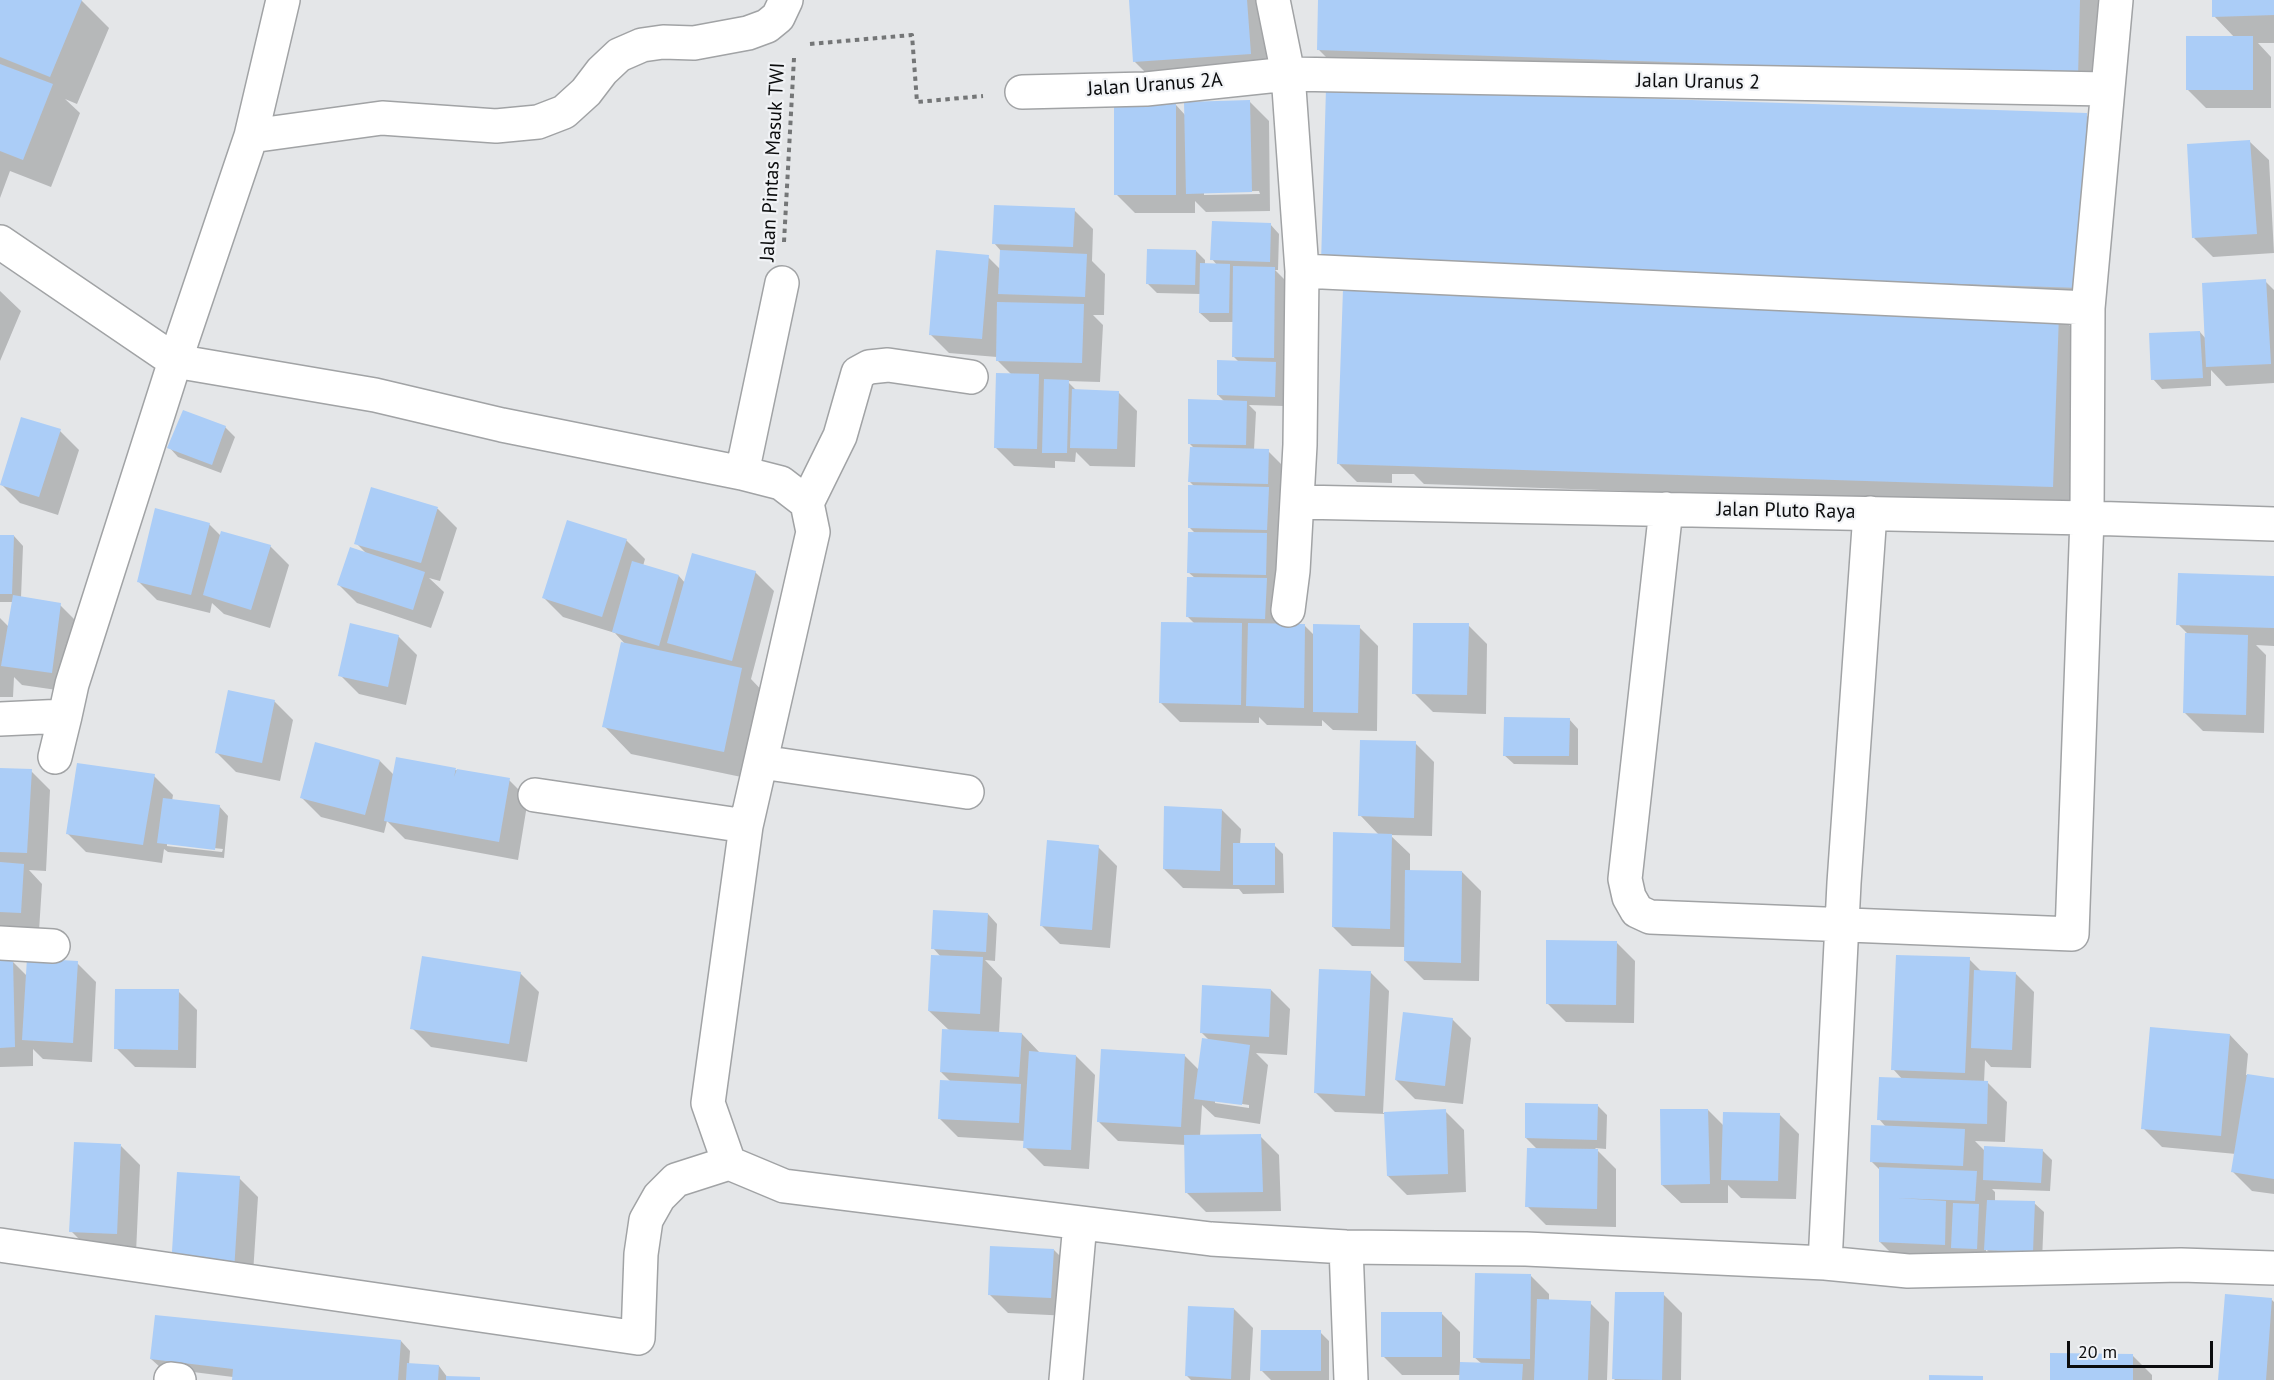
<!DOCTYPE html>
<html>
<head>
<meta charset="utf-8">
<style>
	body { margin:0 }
	#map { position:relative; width:2274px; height:1380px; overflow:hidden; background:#e4e6e8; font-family:"PT Sans",sans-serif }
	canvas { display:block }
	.scale { position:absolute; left:2067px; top:1341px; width:146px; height:27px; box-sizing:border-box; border:3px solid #0b0c0d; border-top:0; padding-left:8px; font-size:18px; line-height:21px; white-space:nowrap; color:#0b0c0d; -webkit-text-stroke:4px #f1f3f6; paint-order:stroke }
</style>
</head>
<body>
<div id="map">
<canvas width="2274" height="1380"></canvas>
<div class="scale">20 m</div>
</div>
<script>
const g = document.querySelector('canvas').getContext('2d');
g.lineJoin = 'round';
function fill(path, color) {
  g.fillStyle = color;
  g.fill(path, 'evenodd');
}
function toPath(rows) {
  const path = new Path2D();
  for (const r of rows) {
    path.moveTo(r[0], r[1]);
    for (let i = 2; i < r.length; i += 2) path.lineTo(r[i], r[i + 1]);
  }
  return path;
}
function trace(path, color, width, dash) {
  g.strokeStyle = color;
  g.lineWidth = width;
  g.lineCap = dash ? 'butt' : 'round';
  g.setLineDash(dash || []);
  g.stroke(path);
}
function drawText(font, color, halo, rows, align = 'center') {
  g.font = font + ' "PT Sans",sans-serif';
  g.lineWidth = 4.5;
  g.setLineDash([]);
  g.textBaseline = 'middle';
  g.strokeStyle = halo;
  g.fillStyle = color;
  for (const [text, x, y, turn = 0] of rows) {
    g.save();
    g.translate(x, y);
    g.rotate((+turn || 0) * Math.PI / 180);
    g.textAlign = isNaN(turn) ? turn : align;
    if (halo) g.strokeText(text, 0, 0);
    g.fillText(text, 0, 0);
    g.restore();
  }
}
fill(toPath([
	[0,0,81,0,109,28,77,104,65,99,80,113,51,187,10,171,0,198],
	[1130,0,1264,0,1269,72,1153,80,1134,61],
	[1320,0,2099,0,2096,94,1337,68,1318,49],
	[2213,0,2274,0,2274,43,2258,43,2271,57,2271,108,2206,108,2187,89,2235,38,2214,16],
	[1250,102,1269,121,1270,211,1206,212,1195,201,1195,213,1135,213,1116,194,1176,105,1186,116],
	[1259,191,1260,194,1204,195,1204,192],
	[2086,115,2105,134,2099,307,1452,285],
	[2250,142,2269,160,2274,253,2213,257,2194,238],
	[1074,210,1093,229,1092,261,1105,274,1104,315,1093,315,1103,325,1100,382,1067,381,1077,391,1118,392,1137,411,1135,467,1090,466,1076,452,1075,462,1055,461,1055,468,1014,466,995,447,1012,375,997,360,997,357,949,353,930,334,988,257,1000,269,1001,251,994,243],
	[1270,224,1279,234,1278,270,1275,270,1293,288,1284,406,1249,405,1256,412,1254,450,1268,451,1287,470,1284,625,1305,626,1315,636,1359,627,1378,646,1377,731,1333,730,1322,720,1322,726,1267,725,1259,717,1259,723,1180,722,1161,703,1195,624,1187,616,1195,578,1188,572,1195,533,1189,527,1195,487,1190,482,1195,449,1189,443,1225,402,1218,395,1239,362,1233,356,1234,322,1210,322,1200,313,1201,294,1157,293,1148,284,1196,251,1205,260,1205,265,1217,265,1212,259],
	[2265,281,2274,290,2274,383,2226,386,2211,370,2211,386,2162,389,2153,379,2200,332,2206,339],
	[0,291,21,311,0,361],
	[2059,315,2078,334,2071,506,1424,484,1414,474,1392,474,1392,483,1357,482,1338,463],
	[225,427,235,437,221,473,178,457,169,447],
	[60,431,79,450,58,515,20,503,1,484],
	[372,489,438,509,457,528,440,581,429,578,444,592,431,628,357,603,338,584,367,554,356,543],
	[209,524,221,536,270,546,289,565,270,628,224,614,212,603,210,613,157,600,138,581],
	[0,536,14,536,23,546,21,598,60,605,79,624,71,692,22,685,14,677,13,697,0,697,0,618,9,627,14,602,0,602],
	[626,540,645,559,643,566,679,576,685,583,755,572,774,591,751,679,768,697,751,779,631,754,604,726,626,645,615,633,563,617,544,598],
	[2274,577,2274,646,2256,645,2266,655,2264,733,2203,731,2184,712,2187,633,2178,624],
	[1468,625,1487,644,1486,714,1433,712,1414,693],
	[398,636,417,655,406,705,359,694,340,675],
	[274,701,293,720,280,781,236,772,217,753],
	[1569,719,1578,729,1578,765,1514,764,1504,755],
	[1415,743,1434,762,1432,836,1390,835,1410,854,1410,872,1462,872,1481,891,1479,981,1424,980,1405,961,1405,947,1352,946,1333,927,1379,835,1360,815],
	[397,759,509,780,528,799,518,860,405,839,387,821,384,833,321,817,302,798,380,761,394,775],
	[0,769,31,771,50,790,46,871,29,870,42,884,39,931,0,929],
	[154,776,173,795,172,801,219,806,228,816,224,858,168,852,164,849,162,863,86,852,67,833],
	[167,843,223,849,222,852,167,846],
	[1222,810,1241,829,1240,845,1274,845,1283,854,1284,893,1243,894,1239,889,1183,888,1164,869],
	[1098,847,1117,866,1110,948,1060,944,1041,925],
	[988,914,997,924,995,961,985,960,1002,978,999,1033,1022,1034,1041,1054,1076,1056,1095,1075,1089,1169,1044,1166,1025,1147,1025,1141,958,1137,939,1118,951,1082,941,1072,950,1031,929,1011,941,957,933,948],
	[1616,942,1635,961,1634,1023,1566,1022,1547,1003],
	[1969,959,1982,972,2015,973,2034,992,2031,1068,1991,1067,1985,1060,1984,1083,1988,1083,2007,1102,2005,1142,1975,1141,1985,1151,2042,1150,2052,1160,2050,1191,1992,1189,1995,1192,1995,1201,2034,1203,2044,1212,2042,1261,1995,1258,1986,1249,1986,1257,1899,1261,1880,1242,1881,1171,1871,1161,1886,1127,1879,1119,1903,1080,1893,1069],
	[0,961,12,961,28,977,77,963,96,982,92,1062,43,1059,33,1049,33,1066,0,1067],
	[1370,972,1389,991,1383,1113,1445,1111,1464,1130,1466,1192,1407,1195,1388,1176,1386,1114,1335,1112,1316,1093],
	[520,973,539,992,527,1062,431,1047,412,1028],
	[1271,990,1290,1009,1287,1055,1256,1053,1268,1065,1260,1124,1215,1117,1202,1105,1200,1137,1260,1136,1279,1155,1281,1211,1206,1212,1187,1193,1186,1145,1118,1141,1099,1122,1184,1055,1199,1070,1210,1041,1201,1032],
	[1215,1100,1249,1105,1249,1108,1215,1103],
	[178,991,197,1010,196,1068,135,1067,116,1048],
	[1452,1019,1471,1038,1463,1104,1415,1099,1396,1080],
	[2230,1035,2248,1054,2246,1075,2274,1080,2274,1194,2252,1191,2233,1172,2236,1154,2162,1147,2143,1128],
	[1597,1105,1607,1115,1606,1149,1595,1148,1616,1169,1616,1227,1546,1225,1527,1206,1538,1150,1526,1138],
	[1708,1110,1724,1126,1780,1115,1799,1134,1796,1199,1741,1198,1728,1185,1728,1203,1681,1203,1662,1185],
	[121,1146,140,1165,136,1253,90,1250,71,1231],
	[239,1178,258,1197,252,1289,172,1266],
	[1054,1250,1073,1269,1070,1316,1008,1313,989,1294],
	[1530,1275,1549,1294,1549,1301,1590,1303,1609,1322,1607,1380,1461,1380,1461,1375,1402,1375,1383,1356,1441,1313,1460,1332,1460,1364,1482,1364,1474,1357],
	[1663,1294,1682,1313,1681,1380,1615,1380,1614,1379],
	[2271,1299,2274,1302,2274,1380,2219,1380],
	[1234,1309,1253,1328,1250,1380,1191,1380,1187,1376],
	[1320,1332,1329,1341,1329,1380,1271,1380,1262,1371],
	[401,1341,410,1351,409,1365,439,1366,448,1378,481,1380,233,1380,233,1377,161,1368,151,1359],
	[2133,1356,2152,1375,2152,1380,2051,1380]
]), '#0003');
fill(toPath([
	[0,0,82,0,50,77,0,57],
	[1129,0,1247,0,1251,54,1133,62],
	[1318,0,2080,0,2078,76,1317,50],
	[2212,0,2274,0,2274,15,2212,17],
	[2186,36,2253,36,2253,90,2186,90],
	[0,64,53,84,23,160,0,151],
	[1326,88,2087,113,2081,288,1321,263],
	[1250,100,1252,192,1186,194,1184,102],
	[1114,104,1176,104,1176,195,1114,195],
	[2250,140,2257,234,2192,238,2187,144],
	[994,205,1075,208,1073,247,992,244],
	[1212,221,1271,223,1270,262,1210,260],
	[1147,249,1196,250,1195,285,1146,284],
	[936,250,989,255,982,339,929,335],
	[1000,250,1087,254,1085,297,998,294],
	[1200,263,1230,264,1229,313,1199,313],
	[1233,266,1275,267,1274,358,1232,357],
	[2266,279,2271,364,2206,367,2202,283],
	[1343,289,2059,313,2053,487,1337,464],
	[997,302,1084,304,1082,363,996,361],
	[2200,331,2203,378,2151,380,2149,333],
	[1217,360,1276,362,1275,397,1217,395],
	[996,373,1039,374,1037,449,994,448],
	[1044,379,1069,380,1067,453,1042,453],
	[1072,389,1119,391,1117,449,1070,448],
	[1188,399,1247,401,1246,445,1188,444],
	[183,410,226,426,212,465,167,448],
	[21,417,61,429,39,497,0,485],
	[1190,447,1269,449,1268,484,1188,482],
	[1188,485,1269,487,1267,530,1188,528],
	[371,487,438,507,421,563,354,544],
	[155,508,210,523,191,595,137,582],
	[567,520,627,539,602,617,542,598],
	[221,531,271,545,251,610,203,595],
	[1188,532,1267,533,1266,575,1187,573],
	[0,535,14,535,12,594,0,594],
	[350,547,425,572,413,610,337,585],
	[692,553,756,571,732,661,667,643],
	[632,561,679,575,659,646,612,632],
	[2178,573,2274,576,2274,628,2176,625],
	[1187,577,1267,578,1265,619,1186,617],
	[13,595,61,603,52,673,1,666],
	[1161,622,1242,623,1241,705,1159,703],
	[350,623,399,635,388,687,338,676],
	[1248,623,1305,624,1304,708,1246,706],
	[1413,623,1469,623,1467,695,1412,694],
	[1313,624,1360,625,1358,713,1313,712],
	[2185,633,2248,635,2246,715,2183,713],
	[621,642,742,668,724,752,602,727],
	[228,690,275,700,262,763,215,753],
	[1504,717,1570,718,1569,756,1503,756],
	[1360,740,1416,741,1414,818,1358,816],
	[315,742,380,760,365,815,300,798],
	[396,757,456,768,454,777,457,769,510,778,499,842,384,821],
	[77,763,155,774,143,845,66,834],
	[0,768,32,769,27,853,0,852],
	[163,798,220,805,215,850,157,843],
	[1164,806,1222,809,1220,871,1163,869],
	[1333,832,1392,834,1390,929,1332,927],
	[1047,840,1099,845,1092,930,1040,926],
	[1233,843,1275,843,1275,885,1233,885],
	[0,862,24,864,21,913,0,912],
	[1405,870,1462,871,1461,963,1404,961],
	[933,910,988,913,986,952,931,949],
	[1546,940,1617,941,1616,1005,1546,1004],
	[931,955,983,957,980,1014,928,1011],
	[1896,955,1970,957,1965,1073,1891,1070],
	[422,956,521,972,509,1044,410,1029],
	[27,958,78,961,73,1043,22,1040],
	[0,960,13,960,15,1047,0,1048],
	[1319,969,1371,971,1365,1096,1314,1093],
	[1974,970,2016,972,2012,1050,1971,1048],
	[1202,985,1271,989,1269,1037,1200,1033],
	[115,989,179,989,178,1050,114,1049],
	[1403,1012,1453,1018,1445,1086,1395,1080],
	[2150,1027,2230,1034,2221,1136,2141,1129],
	[942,1029,1022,1033,1019,1077,940,1072],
	[1202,1038,1250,1045,1242,1105,1194,1099],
	[1101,1049,1185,1054,1181,1127,1097,1122],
	[1029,1051,1076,1055,1071,1150,1023,1148],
	[2247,1074,2274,1078,2274,1179,2231,1172],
	[1879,1077,1988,1081,1987,1124,1877,1120],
	[940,1080,1021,1084,1019,1123,938,1119],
	[1525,1103,1598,1104,1597,1140,1525,1138],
	[1446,1109,1448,1174,1387,1176,1384,1112],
	[1660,1109,1708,1109,1710,1184,1661,1185],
	[1723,1112,1780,1113,1778,1181,1721,1180],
	[1871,1125,1965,1129,1963,1166,1870,1162],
	[1261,1134,1263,1192,1185,1193,1184,1135],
	[74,1142,121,1144,117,1234,69,1232],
	[1984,1146,2043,1149,2041,1183,1983,1180],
	[1527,1148,1598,1149,1597,1209,1525,1207],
	[1879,1167,1977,1171,1975,1201,1897,1198,1946,1201,1945,1245,1879,1242],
	[177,1172,240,1176,234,1271,171,1267],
	[1987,1200,2035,1201,2033,1252,1984,1250],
	[1953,1203,1979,1204,1977,1249,1951,1248],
	[990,1246,1054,1249,1051,1298,988,1295],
	[1475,1273,1531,1274,1530,1359,1473,1358],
	[1615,1292,1664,1292,1662,1380,1612,1379],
	[2225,1294,2272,1298,2266,1380,2218,1380],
	[1537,1299,1591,1301,1588,1380,1534,1380],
	[1188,1306,1234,1308,1231,1379,1185,1376],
	[1381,1312,1442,1312,1442,1357,1381,1357],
	[155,1315,401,1340,398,1380,232,1380,233,1369,150,1359],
	[1261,1330,1321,1330,1321,1371,1260,1371],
	[2050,1353,2133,1354,2133,1380,2050,1380],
	[1460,1362,1523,1364,1522,1380,1459,1380],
	[407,1363,439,1365,438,1380,406,1380],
	[1929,1375,1983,1376,1983,1380,1929,1380],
	[446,1376,480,1377,480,1380,446,1380]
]), '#abcdf7');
const minor = toPath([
	[1273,0,1288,74,1302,271,1300,445,1293,571,1288,610],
	[1022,92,1146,89,1288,74,2107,89],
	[251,136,382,118,496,126,538,122,564,112,586,92,602,71,619,55,642,45,663,42,694,43,748,33,767,26,778,17,786,0],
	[0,242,175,361,375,395,502,425,742,473,781,483,807,503,813,532,746,826,708,1103,729,1163,784,1186,1211,1239,1346,1247,1526,1249,1825,1263,1908,1271,2181,1265,2274,1268],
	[1302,271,2088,308],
	[742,473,782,283],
	[1298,502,2087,518,2274,524],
	[807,503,840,436,858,373,869,367,888,365,971,377],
	[1666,509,1625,879,1629,897,1637,911,1650,917,2072,934,2087,518,2088,308,2116,0],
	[0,719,65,716,72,684,175,361,251,136,283,0],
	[55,757,65,716],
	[761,762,967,792],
	[535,795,746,826],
	[0,943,53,946],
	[0,1245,638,1338,641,1254,646,1220,659,1197,676,1180,729,1163],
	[1346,1247,1351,1380],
	[1825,1263,1844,883,1870,513],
	[171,1379,179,1380],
	[1066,1380,1080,1223]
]);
trace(minor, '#a1a3a5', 36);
trace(toPath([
	[810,44,912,35,917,102,983,96],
	[784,242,794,58]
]), '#747677', 4, [4.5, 4.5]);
trace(minor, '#fff', 33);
drawText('20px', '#0b0c0d', '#f1f3f6', [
	["Jalan Uranus 2",1698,82,1],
	["Jalan Uranus 2A",1155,85,-4],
	["Jalan Pintas Masuk TWI",773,162,-87],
	["Jalan Pluto Raya",1786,511,1]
]);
</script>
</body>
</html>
